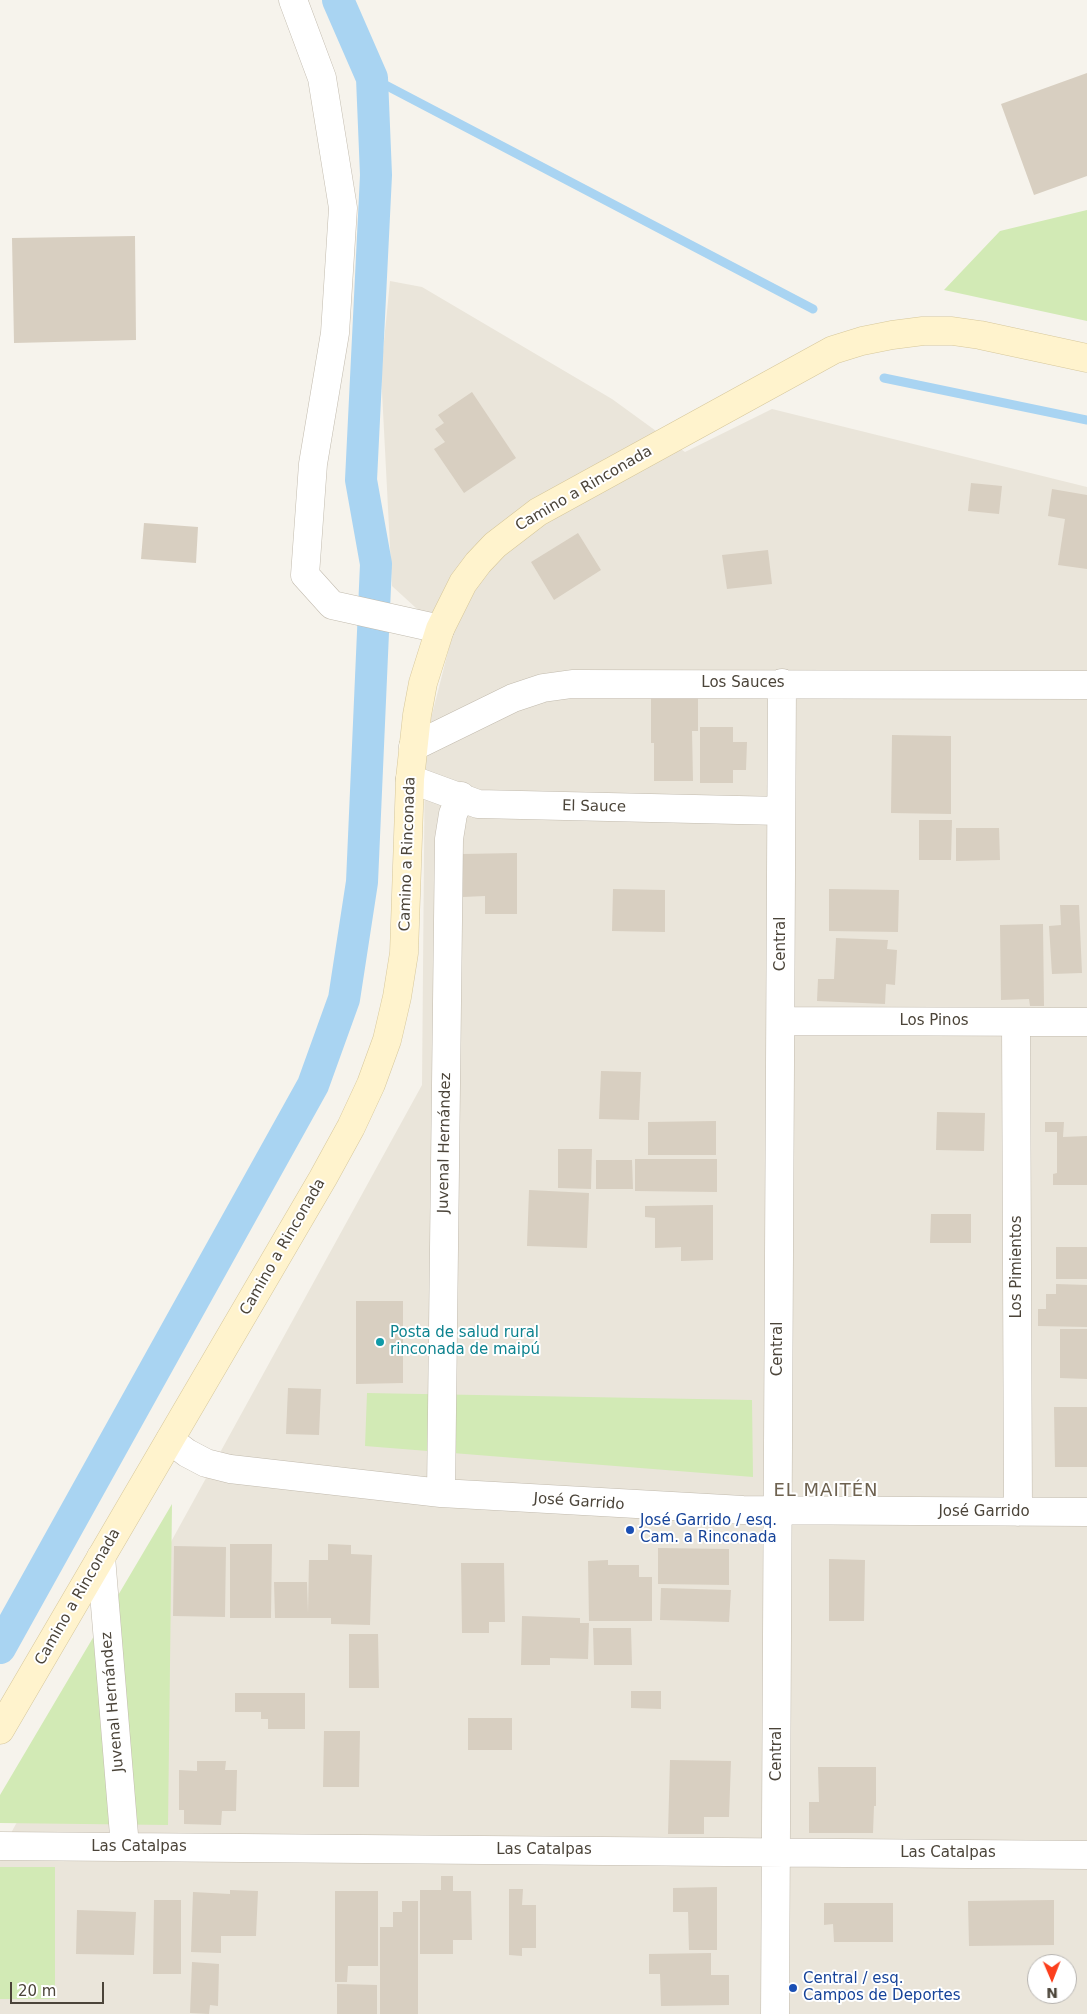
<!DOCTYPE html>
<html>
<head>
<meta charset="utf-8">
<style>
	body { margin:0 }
	#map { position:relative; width:1087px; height:2014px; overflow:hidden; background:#f6f3ec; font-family:"DejaVu Sans",sans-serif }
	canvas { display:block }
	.north { position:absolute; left:1027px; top:1954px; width:50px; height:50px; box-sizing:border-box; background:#fff; border:1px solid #b7b4b0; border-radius:50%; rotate:179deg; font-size:14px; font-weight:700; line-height:20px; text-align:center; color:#4b4439 }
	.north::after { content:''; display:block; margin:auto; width:18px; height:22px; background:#fc3f1d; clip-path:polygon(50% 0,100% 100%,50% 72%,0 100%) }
	.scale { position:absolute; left:10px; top:1982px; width:94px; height:22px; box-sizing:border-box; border:2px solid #4b4439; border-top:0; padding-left:6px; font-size:15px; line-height:18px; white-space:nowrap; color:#4b4439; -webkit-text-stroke:4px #fff; paint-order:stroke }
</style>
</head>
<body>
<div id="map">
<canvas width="1087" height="2014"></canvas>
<div class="north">N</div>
<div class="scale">20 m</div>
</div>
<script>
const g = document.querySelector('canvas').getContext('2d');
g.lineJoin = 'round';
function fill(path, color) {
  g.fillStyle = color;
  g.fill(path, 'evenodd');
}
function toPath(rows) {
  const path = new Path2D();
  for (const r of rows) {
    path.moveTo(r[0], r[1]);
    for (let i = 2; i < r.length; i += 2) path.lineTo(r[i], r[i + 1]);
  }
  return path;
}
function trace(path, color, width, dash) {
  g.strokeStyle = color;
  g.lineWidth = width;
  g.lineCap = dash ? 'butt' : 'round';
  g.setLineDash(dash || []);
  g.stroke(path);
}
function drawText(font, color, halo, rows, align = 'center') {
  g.font = font + ' "DejaVu Sans",sans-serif';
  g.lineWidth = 4;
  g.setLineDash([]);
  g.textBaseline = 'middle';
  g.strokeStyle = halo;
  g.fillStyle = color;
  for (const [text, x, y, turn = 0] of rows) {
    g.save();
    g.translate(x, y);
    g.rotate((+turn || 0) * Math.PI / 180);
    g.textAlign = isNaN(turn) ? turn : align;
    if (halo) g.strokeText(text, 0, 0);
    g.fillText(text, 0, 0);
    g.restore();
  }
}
fill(toPath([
	[390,281,422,287,612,399,685,452,772,409,1087,487,1087,2014,0,2014,0,1853,422,1085,425,742,451,640,392,586,381,372],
	[1037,1964,1067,1964,1067,1994,1037,1994]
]), '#eae5da');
fill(toPath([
	[1087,210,1087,321,944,290,1000,231],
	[367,1393,752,1400,753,1477,365,1446],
	[172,1504,168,1825,0,1823,0,1795],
	[0,1867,55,1867,55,1999,0,1999]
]), '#d2eab5');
trace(toPath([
	[372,78,813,309],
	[884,378,1087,420]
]), '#a9d4f2', 9);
trace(toPath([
	[0,1648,313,1085,344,999,362,882,376,564,361,480,376,175,372,78,338,0]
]), '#a9d4f2', 32);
fill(toPath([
	[1087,73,1087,176,1034,195,1001,104],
	[135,236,136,340,14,343,12,238],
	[472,392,516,458,464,493,434,449,445,442,435,429,444,423,438,415],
	[971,483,1002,486,999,514,968,511],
	[1052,489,1087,495,1087,569,1058,565,1065,519,1048,516],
	[144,523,198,527,196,563,141,559],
	[578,533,601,570,554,600,531,562],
	[768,550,772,584,727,589,722,555],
	[698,692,698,731,692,731,693,781,654,781,654,743,651,743,651,693],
	[700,727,733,727,733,742,747,742,746,770,733,770,733,783,700,783],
	[892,735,951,736,951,814,891,813],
	[919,820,952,820,951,860,919,860],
	[956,828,999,828,1000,860,956,861],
	[517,853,517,914,485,914,485,896,463,897,462,854],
	[613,889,665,890,665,932,612,931],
	[829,889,899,890,898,932,829,931],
	[1060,905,1079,905,1082,973,1052,974,1049,926,1061,925],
	[1043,924,1044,1006,1030,1006,1029,999,1001,1000,1000,925],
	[836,938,888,940,887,949,897,950,895,985,886,984,885,1004,817,1001,818,979,834,979],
	[601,1071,641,1072,639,1120,599,1119],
	[937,1112,985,1113,984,1151,936,1150],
	[716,1121,716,1155,648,1155,648,1122],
	[1045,1122,1064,1122,1063,1137,1087,1136,1087,1185,1053,1185,1053,1174,1057,1173,1057,1132,1045,1132],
	[558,1149,592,1149,591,1189,558,1188],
	[635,1159,717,1159,717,1192,635,1191],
	[596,1160,632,1160,633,1189,596,1189],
	[529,1190,589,1193,587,1248,527,1246],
	[713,1205,713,1260,681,1261,681,1247,655,1248,655,1218,645,1217,645,1206],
	[931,1214,971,1214,971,1243,930,1243],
	[1056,1247,1087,1247,1087,1279,1056,1279],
	[1056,1284,1087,1285,1087,1327,1038,1326,1038,1309,1046,1309,1046,1294,1056,1294],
	[356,1301,403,1301,403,1383,356,1384],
	[1060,1329,1087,1329,1087,1379,1060,1378],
	[288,1388,321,1389,319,1435,286,1434],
	[1054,1407,1087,1407,1087,1467,1055,1467],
	[230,1544,272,1544,271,1618,230,1618],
	[328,1544,351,1545,351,1554,372,1555,370,1625,331,1624,331,1618,275,1618,274,1582,307,1582,308,1613,309,1560,328,1560],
	[174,1546,226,1547,225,1617,173,1616],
	[658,1548,729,1549,729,1585,658,1584],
	[829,1559,865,1560,864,1621,829,1621],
	[608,1560,608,1565,639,1565,639,1577,652,1577,652,1621,589,1621,588,1561],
	[461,1563,504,1563,505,1622,489,1622,489,1633,462,1633],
	[661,1588,731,1590,729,1622,660,1620],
	[522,1616,580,1618,580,1623,589,1623,588,1659,550,1658,550,1665,521,1665],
	[593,1628,631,1628,632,1665,594,1665],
	[349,1634,378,1634,379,1688,349,1688],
	[631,1691,661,1691,661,1709,631,1708],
	[235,1693,305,1693,305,1729,268,1729,268,1719,261,1719,261,1712,235,1712],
	[468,1718,512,1718,512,1750,468,1750],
	[324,1731,360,1731,359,1787,323,1787],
	[670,1760,731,1761,729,1817,704,1817,704,1834,668,1834],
	[197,1761,226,1761,225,1770,237,1770,236,1811,222,1811,221,1825,184,1824,184,1810,179,1810,179,1770,197,1771],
	[818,1767,876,1767,876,1806,874,1806,873,1833,809,1833,809,1802,819,1802],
	[441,1876,453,1876,453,1891,471,1891,472,1940,453,1940,453,1954,420,1954,420,1890,441,1890],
	[717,1887,717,1950,689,1950,688,1912,673,1912,673,1888],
	[509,1889,523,1889,522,1905,536,1905,536,1948,522,1948,522,1956,509,1955],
	[230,1890,258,1891,256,1936,221,1936,221,1953,191,1952,193,1892,230,1894],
	[335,1891,378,1891,378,1966,348,1966,347,1982,335,1982],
	[154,1900,181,1900,181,1974,153,1974],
	[1054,1900,1054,1945,969,1946,968,1901],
	[402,1901,418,1901,418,2014,380,2014,380,1927,393,1927,393,1912,402,1912],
	[824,1903,893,1903,893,1942,834,1942,833,1924,824,1925],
	[77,1910,136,1912,134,1955,76,1954],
	[711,1953,711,1975,729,1975,729,2005,661,2006,660,1974,649,1974,649,1954],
	[192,1962,219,1964,218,2006,210,2005,209,2014,190,2013],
	[337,1984,377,1985,377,2014,337,2014]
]), '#d8cfc1');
const street = toPath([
	[293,0,322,78,343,208,335,333,313,464,305,575,332,605,440,629],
	[413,747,513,698,543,688,572,684,1087,685],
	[410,779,478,804,781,811],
	[781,1021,1087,1022],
	[1016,1022,1018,1512],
	[170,1440,187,1453,206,1463,230,1469,441,1493,743,1510,1087,1512],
	[441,1493,449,839,453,814,461,796],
	[101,1557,125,1847],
	[0,1846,1087,1855],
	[775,2014,782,683]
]);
const secondary = toPath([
	[0,1730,323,1178,351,1127,371,1084,387,1040,397,997,404,953,410,779,417,715,423,683,440,629,463,583,478,563,495,545,538,512,833,350,862,341,892,335,923,331,952,331,980,335,1087,358]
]);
trace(street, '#c2bbae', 29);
trace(secondary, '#d6c79b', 29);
trace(street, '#fff', 28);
trace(secondary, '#fff3cd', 28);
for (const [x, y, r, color] of [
	[380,1342,5,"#0f9aa8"],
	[630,1530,5,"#1a4fb4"],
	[793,1988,5,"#1a4fb4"]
]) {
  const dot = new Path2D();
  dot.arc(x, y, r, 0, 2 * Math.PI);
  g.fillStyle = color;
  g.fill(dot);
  trace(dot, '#fff', 2);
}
drawText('15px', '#4b4439', '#fff', [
	["Camino a Rinconada",584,489,-30],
	["Los Sauces",743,683],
	["El Sauce",594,807,1],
	["Camino a Rinconada",408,854,-88],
	["Central",781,944,-90],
	["Los Pinos",934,1021],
	["Juvenal Hernández",445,1143,-89],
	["Camino a Rinconada",283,1247,-60],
	["Los Pimientos",1017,1267,-90],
	["Central",778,1349,-90],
	["José Garrido",579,1502,4],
	["José Garrido",984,1512],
	["Camino a Rinconada",78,1597,-60],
	["Juvenal Hernández",113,1702,-95],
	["Central",777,1754,-90],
	["Las Catalpas",139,1847],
	["Las Catalpas",544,1850],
	["Las Catalpas",948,1853]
]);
drawText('15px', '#0d838f', '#fff', [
	["Posta de salud rural",390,1333],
	["rinconada de maipú",390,1350]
], 'left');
drawText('15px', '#164399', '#fff', [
	["José Garrido / esq.",640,1521],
	["Cam. a Rinconada",640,1538],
	["Central / esq.",803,1979],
	["Campos de Deportes",803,1996]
], 'left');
g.letterSpacing = '1px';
drawText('18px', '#6e6250', '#fff', [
	["EL MAITÉN",826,1491]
]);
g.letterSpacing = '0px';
</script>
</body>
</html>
